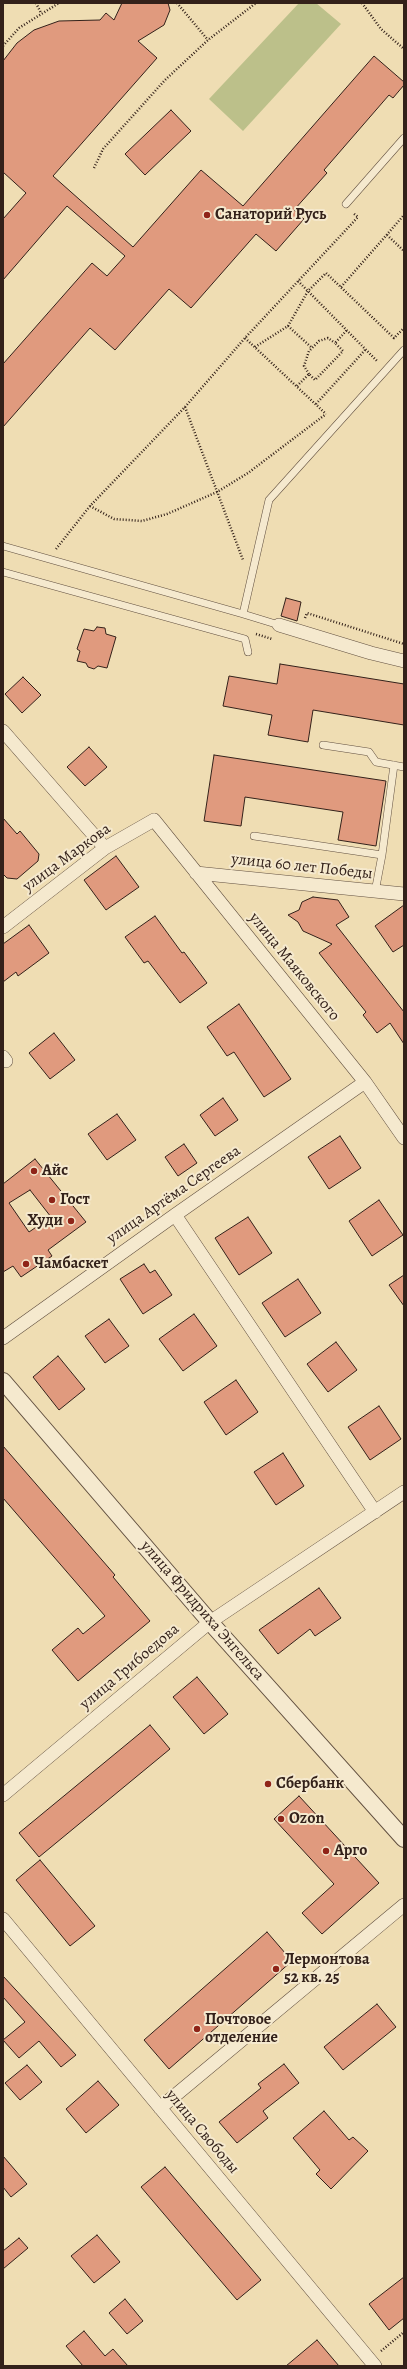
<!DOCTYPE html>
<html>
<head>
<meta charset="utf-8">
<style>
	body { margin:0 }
	#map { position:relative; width:407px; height:2369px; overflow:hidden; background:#efddb3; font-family:Alegreya,serif }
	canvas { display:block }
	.frame { position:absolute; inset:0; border:4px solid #33211a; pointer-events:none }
</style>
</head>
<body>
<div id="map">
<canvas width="407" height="2369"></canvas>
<div class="frame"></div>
</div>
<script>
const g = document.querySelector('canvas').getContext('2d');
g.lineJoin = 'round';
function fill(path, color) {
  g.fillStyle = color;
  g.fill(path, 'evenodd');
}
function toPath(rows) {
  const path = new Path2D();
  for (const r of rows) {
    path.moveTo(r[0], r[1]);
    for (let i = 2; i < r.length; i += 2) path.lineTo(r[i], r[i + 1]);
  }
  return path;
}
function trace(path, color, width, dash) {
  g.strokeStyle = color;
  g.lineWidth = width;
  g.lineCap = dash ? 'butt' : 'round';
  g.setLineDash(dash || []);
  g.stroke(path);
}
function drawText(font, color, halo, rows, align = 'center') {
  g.font = font + ' Alegreya,serif';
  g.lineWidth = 4;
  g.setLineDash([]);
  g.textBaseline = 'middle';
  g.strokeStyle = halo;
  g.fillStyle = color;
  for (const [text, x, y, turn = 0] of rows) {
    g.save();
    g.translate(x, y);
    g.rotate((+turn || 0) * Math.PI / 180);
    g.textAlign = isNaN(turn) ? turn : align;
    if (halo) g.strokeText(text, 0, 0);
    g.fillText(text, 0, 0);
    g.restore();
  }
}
fill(toPath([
	[299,3,316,3,341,24,243,131,209,99]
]), '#bcc08a');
const building = toPath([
	[122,3,168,3,170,10,164,25,138,41,157,58,53,176,133,247,201,170,243,206,374,56,404,82,404,85,393,98,389,95,324,170,327,173,294,210,304,219,276,251,256,234,191,308,169,289,115,350,90,328,3,427,3,364,92,263,107,276,125,256,67,206,3,280,3,219,26,193,3,172,3,61,17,43,34,30,59,21,100,20,106,13,114,20,122,3],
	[171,110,191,131,145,175,125,154,171,110],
	[286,598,301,602,297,621,281,616,286,598],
	[97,627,105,628,106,634,116,637,107,668,98,666,94,669,88,667,86,663,77,661,80,651,77,649,84,629,94,631,97,627],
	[280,664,404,684,404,725,313,710,308,742,268,735,272,715,223,706,229,676,277,684,280,664],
	[23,677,41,695,22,713,5,694,23,677],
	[89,747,107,767,85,786,67,767,89,747],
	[214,755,386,781,376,846,338,840,343,812,245,797,241,826,204,821,214,755],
	[3,818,17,834,20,831,39,854,38,861,17,879,7,878,3,874,3,818],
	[116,856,139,887,106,910,84,880,116,856],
	[313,897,338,900,349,917,336,925,404,1012,404,1044,390,1023,377,1033,363,1015,366,1012,319,953,332,944,303,931,298,922,288,915,299,910,302,902,313,897],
	[404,905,404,945,393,952,375,926,404,905],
	[155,916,182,953,184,952,207,983,180,1003,148,961,144,963,125,937,155,916],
	[29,925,49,953,18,976,16,972,3,982,3,944,29,925],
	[239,1004,291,1079,264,1097,234,1052,227,1056,207,1027,239,1004],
	[54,1033,75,1060,50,1079,29,1053,54,1033],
	[223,1098,238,1120,215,1136,200,1115,223,1098],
	[117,1114,136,1140,107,1160,88,1134,117,1114],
	[340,1136,361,1168,329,1189,308,1157,340,1136],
	[184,1144,197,1163,178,1176,165,1157,184,1144],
	[35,1159,86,1222,48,1250,52,1256,21,1277,13,1266,3,1272,3,1184,35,1159],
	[30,1190,51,1217,29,1232,9,1203,30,1190],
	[379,1200,403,1235,372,1256,349,1221,379,1200],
	[248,1217,272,1253,239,1275,215,1238,248,1217],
	[144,1264,150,1273,155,1270,172,1295,143,1314,120,1279,144,1264],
	[404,1275,404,1306,389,1285,404,1275],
	[298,1279,321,1313,285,1337,262,1303,298,1279],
	[194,1314,217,1346,183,1371,159,1339,194,1314],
	[109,1319,129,1346,105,1363,85,1336,109,1319],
	[336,1342,357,1370,328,1392,307,1364,336,1342],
	[58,1356,85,1389,59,1410,33,1377,58,1356],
	[236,1380,258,1412,226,1435,204,1402,236,1380],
	[379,1406,401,1439,370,1460,348,1427,379,1406],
	[3,1446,115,1575,113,1577,150,1621,78,1681,52,1650,78,1628,83,1634,105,1616,3,1498,3,1446],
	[283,1453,304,1486,276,1505,254,1472,283,1453],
	[319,1588,341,1618,315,1636,310,1629,278,1654,259,1630,319,1588],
	[197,1677,228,1714,204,1734,173,1697,197,1677],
	[150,1725,170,1749,39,1857,19,1833,150,1725],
	[299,1796,379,1883,322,1934,302,1913,334,1884,274,1819,299,1796],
	[40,1860,95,1926,70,1946,16,1880,40,1860],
	[267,1932,292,1961,169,2069,144,2040,267,1932],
	[3,1976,76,2055,61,2067,39,2041,19,2058,3,2040,25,2022,3,1997,3,1976],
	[377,2004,396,2027,343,2070,324,2047,377,2004],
	[284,2064,299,2083,263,2111,268,2118,237,2143,219,2122,261,2088,258,2084,284,2064],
	[27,2065,42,2082,20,2100,5,2083,27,2065],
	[98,2081,119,2105,86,2133,66,2109,98,2081],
	[324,2111,349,2140,353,2137,368,2151,331,2189,316,2174,320,2170,293,2138,324,2111],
	[3,2156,27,2184,11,2197,3,2187,3,2156],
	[165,2167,261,2280,237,2300,141,2187,165,2167],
	[97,2235,120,2262,94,2283,71,2256,97,2235],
	[19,2238,28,2248,3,2269,3,2251,19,2238],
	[404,2277,404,2318,389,2330,369,2304,404,2277],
	[125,2299,143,2321,127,2334,109,2313,125,2299],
	[84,2331,105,2356,113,2349,128,2366,83,2366,66,2346,84,2331],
	[317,2340,339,2366,286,2366,317,2340]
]);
fill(building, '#e09a7e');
trace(building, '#33211a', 1);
const service = toPath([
	[346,204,404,138],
	[3,546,243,614,269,500,404,350],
	[3,572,245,639,248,652],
	[243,614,279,625],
	[323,745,369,752,376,762,404,767],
	[254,836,382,855,394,765],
	[375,892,382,855]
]);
const minor = toPath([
	[279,625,371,653,404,661],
	[3,731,105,848],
	[196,873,404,894],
	[3,927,105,848,154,820,365,1082,404,1138],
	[3,1057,6,1061],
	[175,1215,375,1512],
	[3,1338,175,1215,365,1082],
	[3,1795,210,1622,404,1492],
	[3,1919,375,2366],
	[160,2108,404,1905]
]);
const tertiary = toPath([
	[3,1381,210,1622,404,1839]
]);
trace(service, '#625040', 8);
trace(minor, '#625040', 14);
trace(tertiary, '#625040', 18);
trace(toPath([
	[36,3,41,13],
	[177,3,208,40],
	[362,3,381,29,404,49],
	[3,46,19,28,59,3],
	[94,168,103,149,165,80,208,40,256,3],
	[387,235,404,251],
	[298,281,378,362],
	[341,287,404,215],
	[288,326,312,348],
	[245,338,326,414],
	[255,347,288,326,308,291,326,273,394,338,404,328],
	[309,374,304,366,309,351,319,341,328,338,335,343],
	[297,386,309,374,315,380,343,351,335,343,347,330],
	[316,404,366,349],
	[185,407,243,560],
	[90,506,114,519,142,521,167,514,217,492,248,473,326,414],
	[56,549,90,506,185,407,245,338,358,217,353,213],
	[305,618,307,613,404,644],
	[256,634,272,639],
	[381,2351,404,2332]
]), '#33211a', 2.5, [1, 2]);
trace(service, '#f5e9ce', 7);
trace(minor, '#f5e9ce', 13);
trace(tertiary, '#f5e9ce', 16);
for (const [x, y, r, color] of [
	[207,215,4,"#8f2418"],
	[34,1171,4,"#8f2418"],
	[52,1200,4,"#8f2418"],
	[71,1221,4,"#8f2418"],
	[26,1264,4,"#8f2418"],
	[268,1784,4,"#8f2418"],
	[281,1819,4,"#8f2418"],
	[326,1851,4,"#8f2418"],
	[276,1969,4,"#8f2418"],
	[197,2029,4,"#8f2418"]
]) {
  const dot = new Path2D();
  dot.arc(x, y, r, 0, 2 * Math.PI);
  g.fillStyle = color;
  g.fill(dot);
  trace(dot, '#f5e9ce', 1.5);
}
drawText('bold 16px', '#33211a', '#f5e9ce', [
	["Санаторий Русь",215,215],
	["Айс",42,1171],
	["Гост",60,1200],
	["Худи",63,1221,"right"],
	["Чамбаскет",34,1264],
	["Сбербанк",276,1784],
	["Ozon",289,1819],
	["Арго",334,1851],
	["Лермонтова",284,1960],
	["52 кв. 25",284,1978],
	["Почтовое",205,2020],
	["отделение",205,2038]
], 'left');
drawText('16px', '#33211a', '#f5e9ce', [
	["улица Маркова",67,858,-36],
	["улица 60 лет Победы",302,867,6],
	["улица Маяковского",294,967,51],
	["улица Артёма Сергеева",174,1195,-35],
	["улица Фридриха Энгельса",202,1611,49],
	["улица Грибоедова",130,1667,-40],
	["улица Свободы",202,2132,50]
]);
</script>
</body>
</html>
